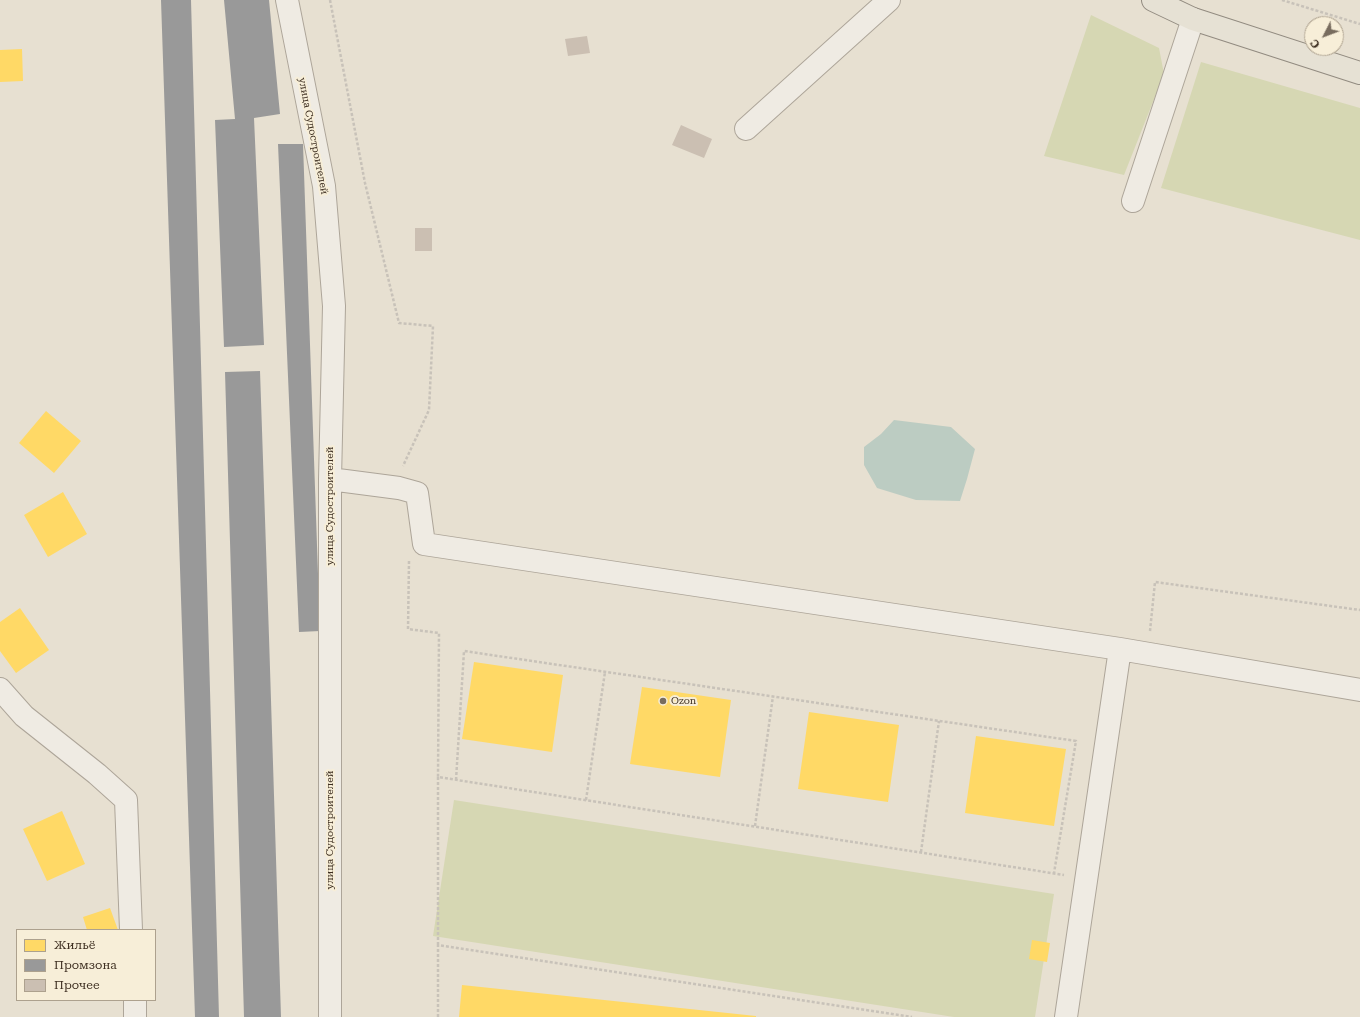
<!DOCTYPE html>
<html>
<head>
<meta charset="utf-8">
<style>
	body { margin:0 }
	#map { position:relative; width:1360px; height:1017px; overflow:hidden; background:#e7e0d1; font-family:"Roboto Serif",serif }
	canvas { display:block }
	.legend { position:absolute; left:16px; top:929px; width:140px; height:72px; box-sizing:border-box; background:#f7eed8; border:1px solid #ada18e; margin:0; padding:5px 7px; list-style:none; font-size:12px; color:#3d2e20 }
	.legend li { display:flex; align-items:center; gap:8px; height:20px }
	.legend b { width:20px; border:1px solid #ada18e }
	.north { position:absolute; left:1304px; top:16px; width:40px; height:40px; box-sizing:border-box; background:#f7eed8; border:1px solid #ada18e; border-radius:50%; rotate:228deg; font-size:11px; font-weight:700; line-height:16px; text-align:center; color:#3d2e20 }
	.north::after { content:''; display:block; margin:auto; width:14px; height:18px; background:#786c5e; clip-path:polygon(50% 0,100% 100%,50% 72%,0 100%) }
</style>
</head>
<body>
<div id="map">
<canvas width="1360" height="1017"></canvas>
<ul class="legend">
<li><b style="height:11px;background:#ffd966"></b>Жильё</li>
<li><b style="height:11px;background:#999"></b>Промзона</li>
<li><b style="height:11px;background:#cbbfb2"></b>Прочее</li>
</ul>
<div class="north">С</div>
</div>
<script>
const g = document.querySelector('canvas').getContext('2d');
g.lineJoin = 'round';
function fill(path, color) {
  g.fillStyle = color;
  g.fill(path, 'evenodd');
}
function toPath(rows) {
  const path = new Path2D();
  for (const r of rows) {
    path.moveTo(r[0], r[1]);
    for (let i = 2; i < r.length; i += 2) path.lineTo(r[i], r[i + 1]);
  }
  return path;
}
function trace(path, color, width, dash) {
  g.strokeStyle = color;
  g.lineWidth = width;
  g.lineCap = dash ? 'butt' : 'round';
  g.setLineDash(dash || []);
  g.stroke(path);
}
function drawText(font, color, halo, rows, align = 'center') {
  g.font = font + ' "Roboto Serif",serif';
  g.lineWidth = 4;
  g.setLineDash([]);
  g.textBaseline = 'middle';
  g.strokeStyle = halo;
  g.fillStyle = color;
  for (const [text, x, y, turn = 0] of rows) {
    g.save();
    g.translate(x, y);
    g.rotate((+turn || 0) * Math.PI / 180);
    g.textAlign = isNaN(turn) ? turn : align;
    if (halo) g.strokeText(text, 0, 0);
    g.fillText(text, 0, 0);
    g.restore();
  }
}
fill(toPath([
	[1091,15,1159,48,1164,74,1124,175,1044,156],
	[1201,62,1360,108,1360,240,1161,188],
	[454,800,1054,894,1035,1017,954,1017,433,936]
]), '#d6d7b3');
fill(toPath([
	[894,420,951,427,975,449,967,479,960,501,916,500,877,488,864,465,864,447,881,434]
]), '#bcccc2');
fill(toPath([
	[22,49,23,81,0,82,0,50],
	[46,411,81,441,54,473,19,443],
	[63,492,87,534,48,557,24,515],
	[20,608,49,650,16,673,0,651,0,622],
	[474,662,563,675,552,752,462,739],
	[642,687,731,700,720,777,630,764],
	[809,712,899,725,888,802,798,789],
	[976,736,1066,749,1054,826,965,813],
	[62,811,85,864,47,881,23,829],
	[110,908,118,930,87,930,83,917],
	[1032,940,1050,943,1047,962,1029,959],
	[462,985,756,1016,756,1017,459,1017]
]), '#ffd966');
fill(toPath([
	[161,0,191,0,219,1017,195,1017],
	[224,0,269,0,280,114,254,118,264,345,224,347,215,120,235,119],
	[278,144,303,144,320,631,299,632],
	[260,371,269,637,281,1017,244,1017,225,372]
]), '#999');
fill(toPath([
	[587,36,590,53,568,56,565,39],
	[681,125,712,139,704,158,672,145],
	[415,228,432,228,432,251,415,251]
]), '#cbbfb2');
const minor = toPath([
	[287,0,324,186,334,306,330,479,330,1017],
	[746,129,889,0],
	[1133,201,1193,19],
	[330,479,399,488,417,493,424,544,1120,649,1360,690],
	[0,689,24,716,97,774,126,800,131,930],
	[135,1000,135,1017],
	[1066,1017,1120,649]
]);
const major = toPath([
	[1153,0,1193,19,1360,73]
]);
trace(minor, '#ada599', 24);
trace(major, '#928b80', 24);
trace(toPath([
	[330,0,365,183,399,323,433,326,429,410,403,466],
	[1282,0,1360,24],
	[409,561,408,629,439,633,438,777],
	[1150,631,1155,582,1360,610],
	[456,780,464,651,1076,741,1054,873],
	[586,800,605,672],
	[755,826,773,696],
	[921,852,939,721],
	[438,945,438,777,1064,875],
	[438,1017,438,945,912,1017]
]), '#c8c2b9', 2.5, [3, 2]);
trace(minor, '#efebe3', 22);
trace(major, '#e6e1d4', 22);
for (const [x, y, r, color] of [
	[663,701,4,"#786c5e"]
]) {
  const dot = new Path2D();
  dot.arc(x, y, r, 0, 2 * Math.PI);
  g.fillStyle = color;
  g.fill(dot);
  trace(dot, '#f7eed8', 1.5);
}
drawText('10px', '#3d2e20', '#f7eed8', [
	["улица Судостроителей",313,136,79],
	["улица Судостроителей",330,506,-90],
	["улица Судостроителей",330,830,-90]
]);
drawText('10px', '#3d2e20', '#f7eed8', [
	["Ozon",671,701]
], 'left');
</script>
</body>
</html>
